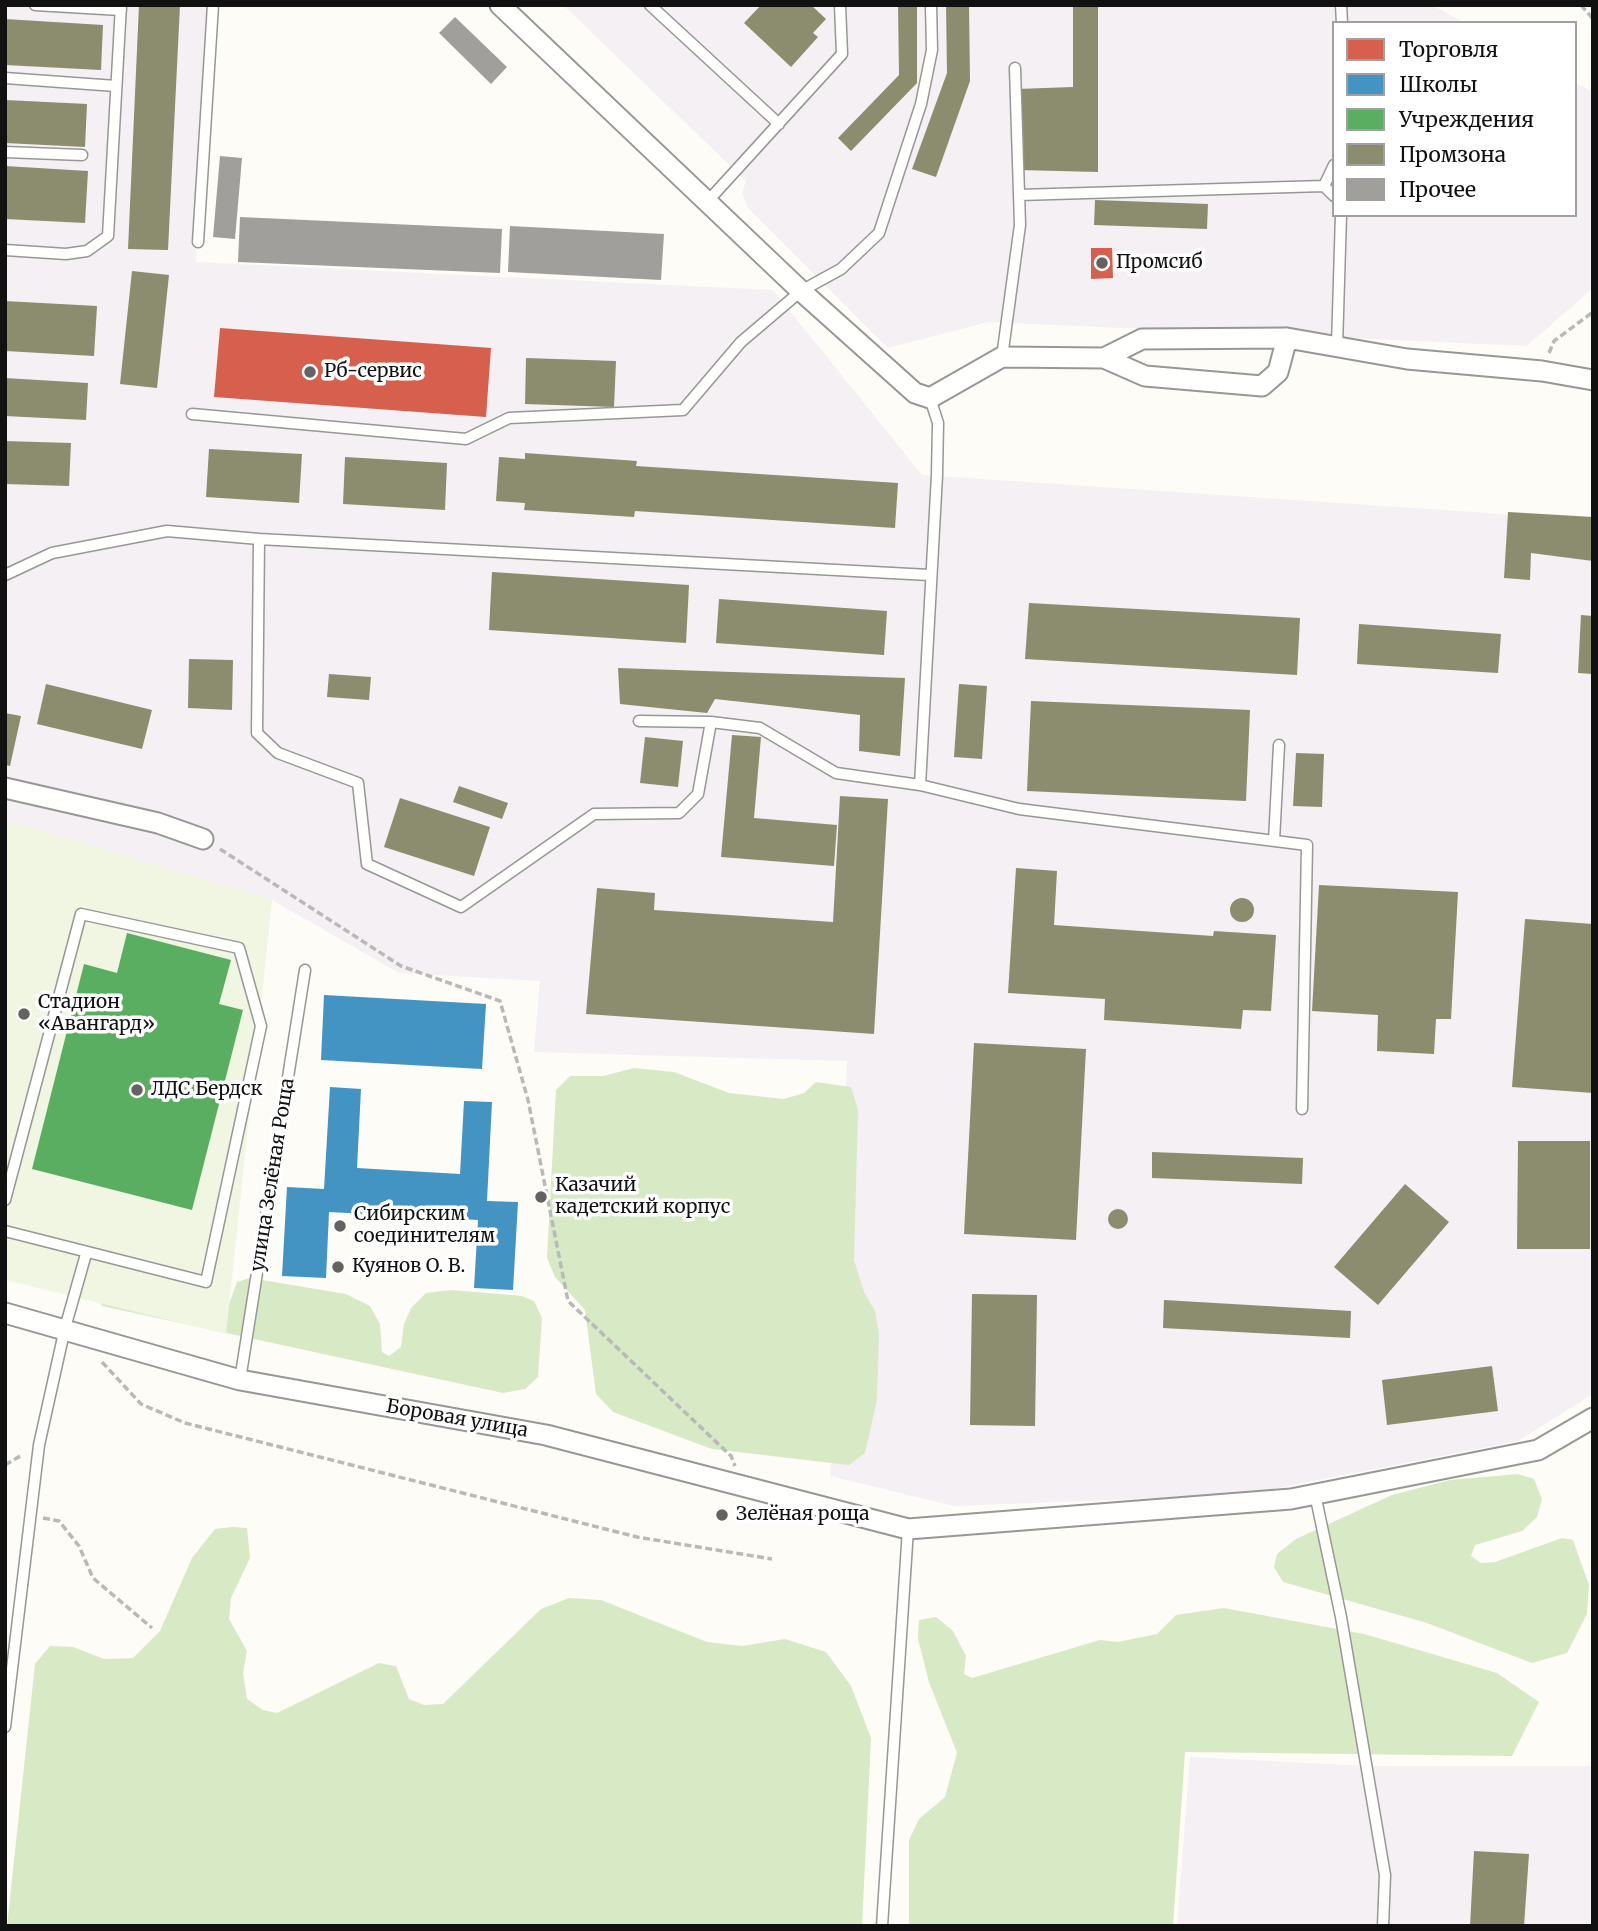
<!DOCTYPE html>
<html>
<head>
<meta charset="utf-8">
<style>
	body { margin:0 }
	#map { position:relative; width:1598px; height:1931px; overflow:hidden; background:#fdfcf7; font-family:Merriweather,serif }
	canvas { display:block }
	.frame { position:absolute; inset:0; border:7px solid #111; pointer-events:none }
	.legend { position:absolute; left:1332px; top:21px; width:245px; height:196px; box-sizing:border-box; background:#fff; border:2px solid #a0a0a0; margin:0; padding:9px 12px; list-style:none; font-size:21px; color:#111 }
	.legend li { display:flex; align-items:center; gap:14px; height:35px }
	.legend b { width:35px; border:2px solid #a0a0a0 }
</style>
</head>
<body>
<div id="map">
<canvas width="1598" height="1931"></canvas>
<div class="frame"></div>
<ul class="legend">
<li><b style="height:19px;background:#d6604d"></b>Торговля</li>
<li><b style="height:19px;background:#4393c3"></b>Школы</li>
<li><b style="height:19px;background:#5aae61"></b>Учреждения</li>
<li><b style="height:19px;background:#8c8c6e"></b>Промзона</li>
<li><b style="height:19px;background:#a19f9c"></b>Прочее</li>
</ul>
</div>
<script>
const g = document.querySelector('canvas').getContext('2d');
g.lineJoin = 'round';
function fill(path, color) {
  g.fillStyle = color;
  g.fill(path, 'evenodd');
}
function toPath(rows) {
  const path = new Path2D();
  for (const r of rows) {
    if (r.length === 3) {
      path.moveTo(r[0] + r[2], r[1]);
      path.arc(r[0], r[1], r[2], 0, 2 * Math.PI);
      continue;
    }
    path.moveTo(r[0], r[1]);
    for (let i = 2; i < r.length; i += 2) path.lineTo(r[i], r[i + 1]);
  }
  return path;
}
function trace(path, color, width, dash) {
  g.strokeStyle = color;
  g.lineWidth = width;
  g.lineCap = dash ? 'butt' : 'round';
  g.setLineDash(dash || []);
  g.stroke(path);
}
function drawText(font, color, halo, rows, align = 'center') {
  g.font = font + ' Merriweather,serif';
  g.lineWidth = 7;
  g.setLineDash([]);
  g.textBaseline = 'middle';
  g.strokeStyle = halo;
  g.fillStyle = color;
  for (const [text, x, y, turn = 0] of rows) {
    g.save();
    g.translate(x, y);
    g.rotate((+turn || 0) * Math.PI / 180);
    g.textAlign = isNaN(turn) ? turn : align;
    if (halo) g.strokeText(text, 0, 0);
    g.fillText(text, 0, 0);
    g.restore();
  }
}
fill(toPath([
	[5,5,207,5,196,262,773,290,922,475,1593,520,1593,1394,1518,1441,1241,1495,954,1506,830,1476,847,1061,534,1052,540,981,399,973,272,900,5,820],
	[563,5,1432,5,1465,23,1334,23,1334,215,1575,215,1575,83,1593,92,1593,288,1527,346,988,322,888,348,748,208,742,193,746,181],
	[1190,1757,1367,1766,1593,1766,1593,1926,1177,1926]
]), '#f5f0f3');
fill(toPath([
	[634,1068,674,1072,729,1093,784,1099,804,1093,816,1082,851,1087,858,1110,854,1260,864,1292,875,1311,879,1334,877,1400,865,1453,849,1465,712,1449,613,1412,596,1394,585,1310,555,1277,547,1258,556,1090,570,1076,603,1076],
	[250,1278,346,1294,370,1306,380,1324,382,1352,389,1356,401,1347,404,1324,411,1308,426,1293,451,1290,522,1296,534,1301,542,1318,538,1377,525,1389,503,1393,102,1306,96,1296,228,1307,237,1282],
	[1518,1474,1534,1479,1542,1499,1537,1517,1522,1531,1475,1545,1471,1556,1481,1563,1495,1562,1562,1538,1573,1540,1589,1585,1587,1614,1567,1653,1532,1663,1427,1623,1283,1582,1274,1567,1277,1554,1296,1539,1392,1495,1450,1480],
	[232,1527,247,1528,250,1558,231,1598,229,1619,247,1651,243,1673,247,1699,263,1710,277,1713,379,1663,396,1666,409,1699,424,1705,443,1704,541,1609,569,1598,601,1600,707,1642,742,1646,785,1639,826,1652,851,1686,871,1738,862,1926,7,1926,35,1664,50,1646,73,1647,104,1659,133,1658,160,1631,192,1558,215,1529],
	[1224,1608,1364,1634,1497,1673,1539,1702,1512,1756,1185,1752,1173,1926,909,1926,909,1840,919,1819,945,1797,957,1753,929,1682,918,1639,919,1620,936,1617,953,1631,966,1656,964,1674,972,1678,1100,1640,1118,1642,1157,1634,1176,1615]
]), '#d8eac5');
fill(toPath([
	[5,820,272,900,226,1334,5,1280]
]), '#f0f6e1');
fill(toPath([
	[1091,248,1112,248,1113,278,1091,279],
	[220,328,491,348,486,417,214,397]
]), '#d6604d');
fill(toPath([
	[324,995,486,1004,482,1069,321,1060],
	[330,1087,361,1089,357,1168,460,1174,464,1101,492,1102,487,1201,518,1202,513,1290,474,1288,478,1220,329,1212,326,1278,282,1276,287,1187,324,1189]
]), '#4393c3');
fill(toPath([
	[127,933,231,960,219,1004,243,1010,192,1210,32,1169,84,964,117,973]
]), '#5aae61');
fill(toPath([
	[139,5,180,5,168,250,128,249],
	[761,5,811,5,826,19,813,33,818,37,791,67,744,23],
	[898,5,917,5,917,83,851,151,838,138,899,75],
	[946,5,969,5,970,81,936,177,912,169,947,73],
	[1073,5,1098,5,1098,172,1019,170,1017,89,1073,87],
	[5,19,103,25,101,70,5,65],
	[5,100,87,104,85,147,5,143],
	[5,166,88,171,85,223,5,219],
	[1095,200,1208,204,1207,229,1094,225],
	[132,271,169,275,157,388,120,384],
	[5,301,97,306,94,356,5,351],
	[526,358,616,361,614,407,525,404],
	[5,378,88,383,86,420,5,416],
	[5,441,71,443,69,486,5,484],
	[209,449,302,454,299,503,206,497],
	[525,453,637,461,636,466,898,483,895,528,635,511,634,517,524,510,525,503,496,501,499,457,525,459],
	[345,457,447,463,445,510,343,504],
	[1508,512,1593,517,1593,561,1531,553,1530,580,1504,578],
	[492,572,689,585,686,643,489,630],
	[719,599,887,611,884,655,716,643],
	[1029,603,1300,618,1297,675,1025,659],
	[1581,615,1593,616,1593,674,1578,673],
	[1359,624,1501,634,1498,673,1357,664],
	[189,659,233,660,232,710,188,708],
	[618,668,905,678,900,756,859,751,860,715,715,699,707,713,620,704],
	[329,674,371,677,369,700,327,697],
	[46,684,152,710,142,749,37,724],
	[959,684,987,686,982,759,954,757],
	[1031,701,1250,710,1246,801,1027,791],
	[5,713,21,716,10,766,5,765],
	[732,735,761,737,754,818,837,825,834,866,721,857],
	[645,737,683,741,678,787,640,783],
	[1296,753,1324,754,1322,807,1293,806],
	[459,786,508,803,502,819,453,802],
	[840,796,888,799,874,1034,586,1014,597,888,655,893,654,910,833,922],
	[400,798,490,827,474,876,384,847],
	[1016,868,1057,871,1054,925,1213,936,1214,931,1276,935,1271,1011,1243,1010,1241,1029,1104,1020,1105,999,1008,993],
	[1319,885,1458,892,1451,1019,1436,1019,1434,1054,1377,1051,1378,1015,1312,1011],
	[1242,910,12],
	[1525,919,1593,924,1593,1093,1512,1087],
	[974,1043,1086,1049,1076,1240,964,1234],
	[1518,1141,1590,1141,1590,1249,1517,1249],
	[1152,1152,1303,1158,1302,1184,1152,1178],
	[1405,1184,1449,1222,1378,1305,1334,1267],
	[1118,1219,10],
	[972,1294,1037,1295,1035,1426,970,1425],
	[1164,1300,1351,1311,1350,1338,1163,1328],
	[1492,1366,1498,1411,1387,1425,1382,1380],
	[1474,1851,1529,1854,1524,1926,1470,1926]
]), '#8c8c6e');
fill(toPath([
	[455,17,507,67,491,84,439,33],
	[220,156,242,158,235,239,213,237],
	[240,217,502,229,500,273,238,262],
	[510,226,664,234,661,280,508,272]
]), '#a19f9c');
const lane = toPath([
	[35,5,121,10],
	[650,5,779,124],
	[1341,5,1342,23],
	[5,78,116,86],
	[5,152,82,155],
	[1324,186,1334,196],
	[1019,195,1324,186,1334,165],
	[707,202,842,54,840,5],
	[198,242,213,5],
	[5,250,66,254,87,251,108,236,121,5],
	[1337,346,1341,215],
	[1002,357,1020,225,1015,68],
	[192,414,466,439,509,418,683,410,741,342,801,291,841,269,879,233,921,104,932,50,931,5],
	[5,575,52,553,167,531,259,539],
	[639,721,711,722,760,728,836,773,920,785,1019,809,1307,845,1302,1109],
	[711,722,698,794,679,813,594,814,461,907,367,864,358,783,278,753,257,733,259,539,929,575],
	[920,785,937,475,938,423,930,398],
	[1274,841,1279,745],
	[5,1200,81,914,239,948,261,1026,206,1282,5,1231],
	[240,1380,305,970],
	[1315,1494,1341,1617,1385,1875,1383,1926],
	[5,1727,39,1445,65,1328,86,1254],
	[882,1926,908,1529]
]);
const street = toPath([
	[500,5,801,291,915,393,930,398,1002,357,1104,358,1145,376,1262,386,1278,372,1287,338,1407,359,1542,371,1593,380],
	[1104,358,1142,339,1287,338],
	[5,788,158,823,203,839],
	[5,1313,240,1380,546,1435,908,1529,1291,1499,1538,1450,1593,1418]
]);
trace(lane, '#979795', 13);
trace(street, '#979795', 23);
trace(toPath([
	[1581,5,1593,19],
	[1549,353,1554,341,1593,312],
	[220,849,401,966,500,1001,528,1100,568,1301,731,1456,735,1466],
	[102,1362,141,1404,185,1423,637,1537,772,1559],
	[5,1465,22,1455],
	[43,1518,59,1521,79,1546,93,1578,152,1628]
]), '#b9b9b8', 3.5, [7, 3.5]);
trace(lane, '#fffffe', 10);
trace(street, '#fffffe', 19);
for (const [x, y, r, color] of [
	[1102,263,7,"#646362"],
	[310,372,7,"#646362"],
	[24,1014,7,"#646362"],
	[137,1090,7,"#646362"],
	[541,1197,7,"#646362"],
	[340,1226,7,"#646362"],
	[338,1267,7,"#646362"],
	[722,1515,7,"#646362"]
]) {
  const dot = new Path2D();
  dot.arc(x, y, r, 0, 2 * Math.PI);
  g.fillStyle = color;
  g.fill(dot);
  trace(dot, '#fff', 2.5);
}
drawText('19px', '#111', '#fff', [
	["Промсиб",1116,263],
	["Рб-сервис",324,372],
	["Стадион",38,1003],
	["«Авангард»",38,1025],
	["ЛДС Бердск",151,1090],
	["Казачий",555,1186],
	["кадетский корпус",555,1208],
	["Сибирским",354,1215],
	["соединителям",354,1237],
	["Куянов О. В.",352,1267],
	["Зелёная роща",736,1515]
], 'left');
drawText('19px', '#111', '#fff', [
	["улица Зелёная Роща",273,1175,-81],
	["Боровая улица",457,1419,10]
]);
</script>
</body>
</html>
